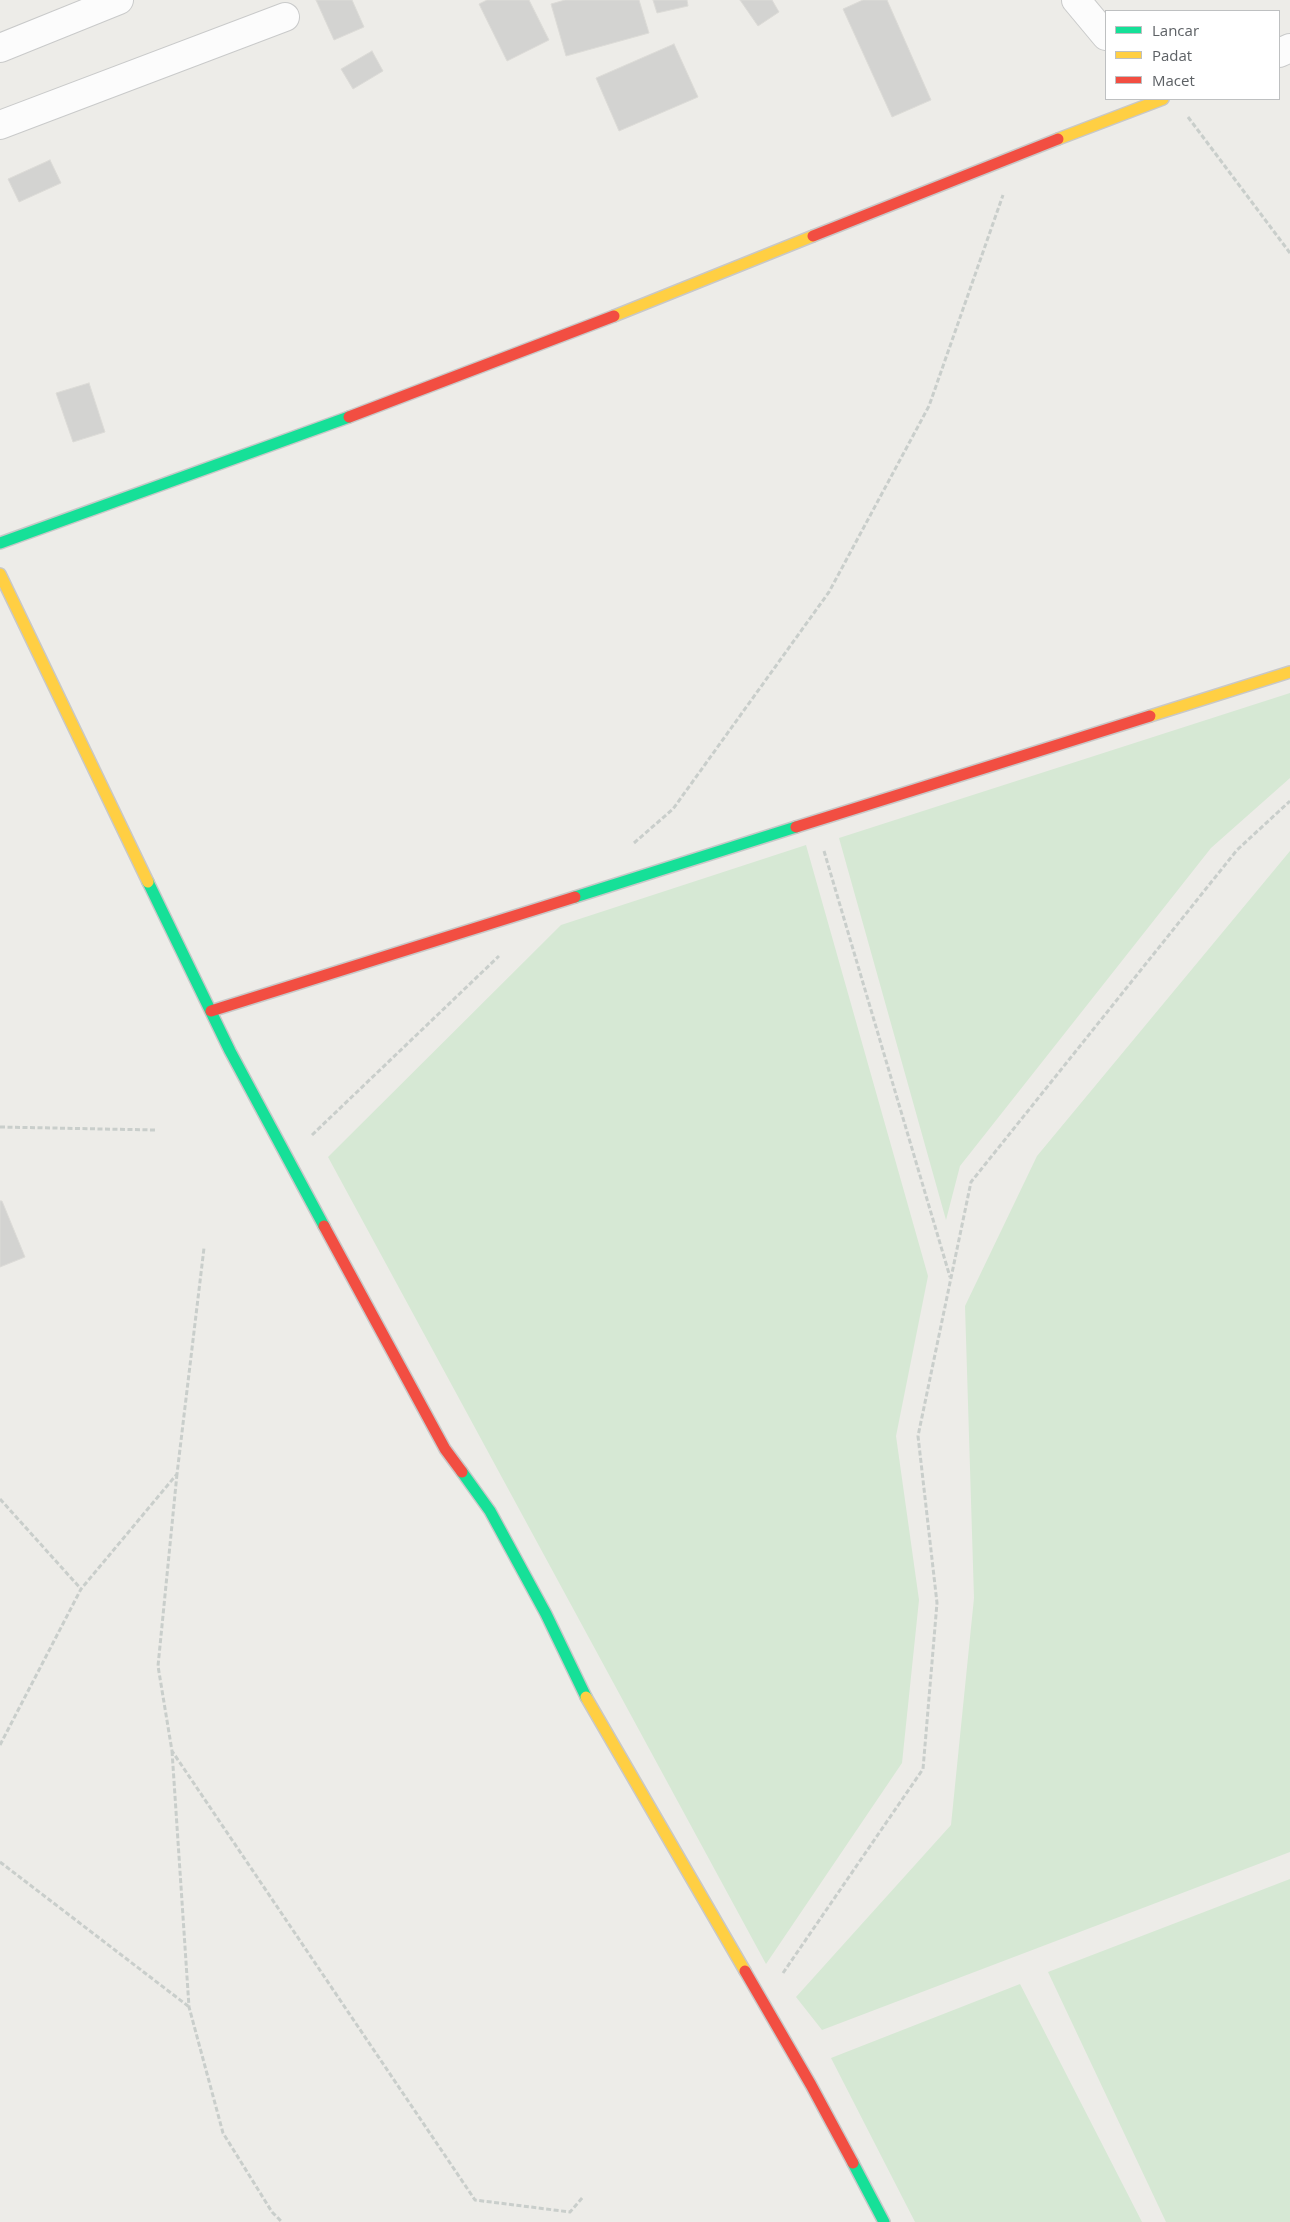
<!DOCTYPE html>
<html>
<head>
<meta charset="utf-8">
<style>
	body { margin:0 }
	#map { position:relative; width:1290px; height:2222px; overflow:hidden; background:#edece8; font-family:"Open Sans",sans-serif }
	canvas { display:block }
	.legend { position:absolute; left:1105px; top:10px; width:175px; height:90px; box-sizing:border-box; background:#fff; border:1px solid #bec0c1; margin:0; padding:6px 9px; list-style:none; font-size:15px; color:#5d6165 }
	.legend li { display:flex; align-items:center; gap:10px; height:25px }
	.legend b { width:25px; border:1px solid #bec0c1 }
</style>
</head>
<body>
<div id="map">
<canvas width="1290" height="2222"></canvas>
<ul class="legend">
<li><b style="height:6px;background:#16e098"></b>Lancar</li>
<li><b style="height:6px;background:#ffcf43"></b>Padat</li>
<li><b style="height:6px;background:#f24e42"></b>Macet</li>
</ul>
</div>
<script>
const g = document.querySelector('canvas').getContext('2d');
g.lineJoin = 'round';
function fill(path, color) {
  g.fillStyle = color;
  g.fill(path, 'evenodd');
}
function toPath(rows) {
  const path = new Path2D();
  for (const r of rows) {
    path.moveTo(r[0], r[1]);
    for (let i = 2; i < r.length; i += 2) path.lineTo(r[i], r[i + 1]);
  }
  return path;
}
function trace(path, color, width, dash) {
  g.strokeStyle = color;
  g.lineWidth = width;
  g.lineCap = dash ? 'butt' : 'round';
  g.setLineDash(dash || []);
  g.stroke(path);
}
fill(toPath([
	[1290,693,1290,778,1211,848,960,1166,946,1220,839,838],
	[806,845,928,1276,896,1436,919,1600,902,1763,766,1964,328,1157,561,925],
	[1290,851,1290,1852,822,2030,796,1997,951,1825,974,1598,965,1306,1037,1156],
	[1290,1879,1290,2222,1166,2222,1048,1972],
	[1020,1984,1142,2222,915,2222,831,2058]
]), '#d6e8d4');
const building = toPath([
	[316,0,352,0,364,27,334,40,316,0],
	[487,0,529,0,549,40,507,61,479,4,487,0],
	[565,0,639,0,649,33,566,56,551,4,565,0],
	[653,0,687,0,688,6,657,13,653,0],
	[740,0,772,0,779,12,758,26,740,0],
	[863,0,887,0,931,100,892,117,843,9,863,0],
	[674,44,698,97,619,131,596,78,674,44],
	[372,51,383,71,353,89,341,69,372,51],
	[50,160,61,183,19,202,8,179,50,160],
	[89,383,105,432,73,442,56,393,89,383],
	[0,1201,2,1201,25,1257,0,1267,0,1201]
]);
fill(building, '#d3d3d1');
trace(building, '#dcdbd7', 1);
const street = toPath([
	[1076,0,1106,36],
	[0,48,119,0],
	[1279,53,1290,48],
	[0,125,285,17]
]);
const fast = toPath([
	[0,543,349,417],
	[148,882,230,1051,324,1226],
	[575,897,796,827],
	[462,1472,490,1511,546,1614,586,1697],
	[853,2163,884,2222]
]);
const slow = toPath([
	[1058,139,1163,99],
	[614,316,813,236],
	[0,574,148,882],
	[1150,716,1290,672],
	[586,1697,745,1971]
]);
const jam = toPath([
	[813,236,1058,139],
	[349,417,614,316],
	[796,827,1150,716],
	[211,1011,575,897],
	[324,1226,445,1449,462,1472],
	[745,1971,811,2085,853,2163]
]);
trace(street, '#c9caca', 30);
trace(fast, '#c8c8c8', 14);
trace(slow, '#c8c8c8', 14);
trace(jam, '#c8c8c8', 14);
trace(toPath([
	[1188,117,1290,253],
	[634,843,673,809,829,592,929,406,1003,195],
	[824,851,950,1277],
	[0,1127,155,1130],
	[312,1135,499,956],
	[177,1474,158,1666,172,1751,475,2200,570,2212,583,2197],
	[0,1499,81,1589],
	[0,1745,81,1589,177,1474,204,1248],
	[172,1751,189,2007,223,2133,272,2212,282,2222],
	[0,1862,188,2006],
	[783,1973,923,1769,937,1603,918,1436,971,1182,1237,850,1290,801]
]), '#c9cecb', 3, [5, 2.5]);
trace(street, '#fcfcfc', 28);
trace(fast, '#16e098', 11);
trace(slow, '#ffcf43', 11);
trace(jam, '#f24e42', 11);
</script>
</body>
</html>
